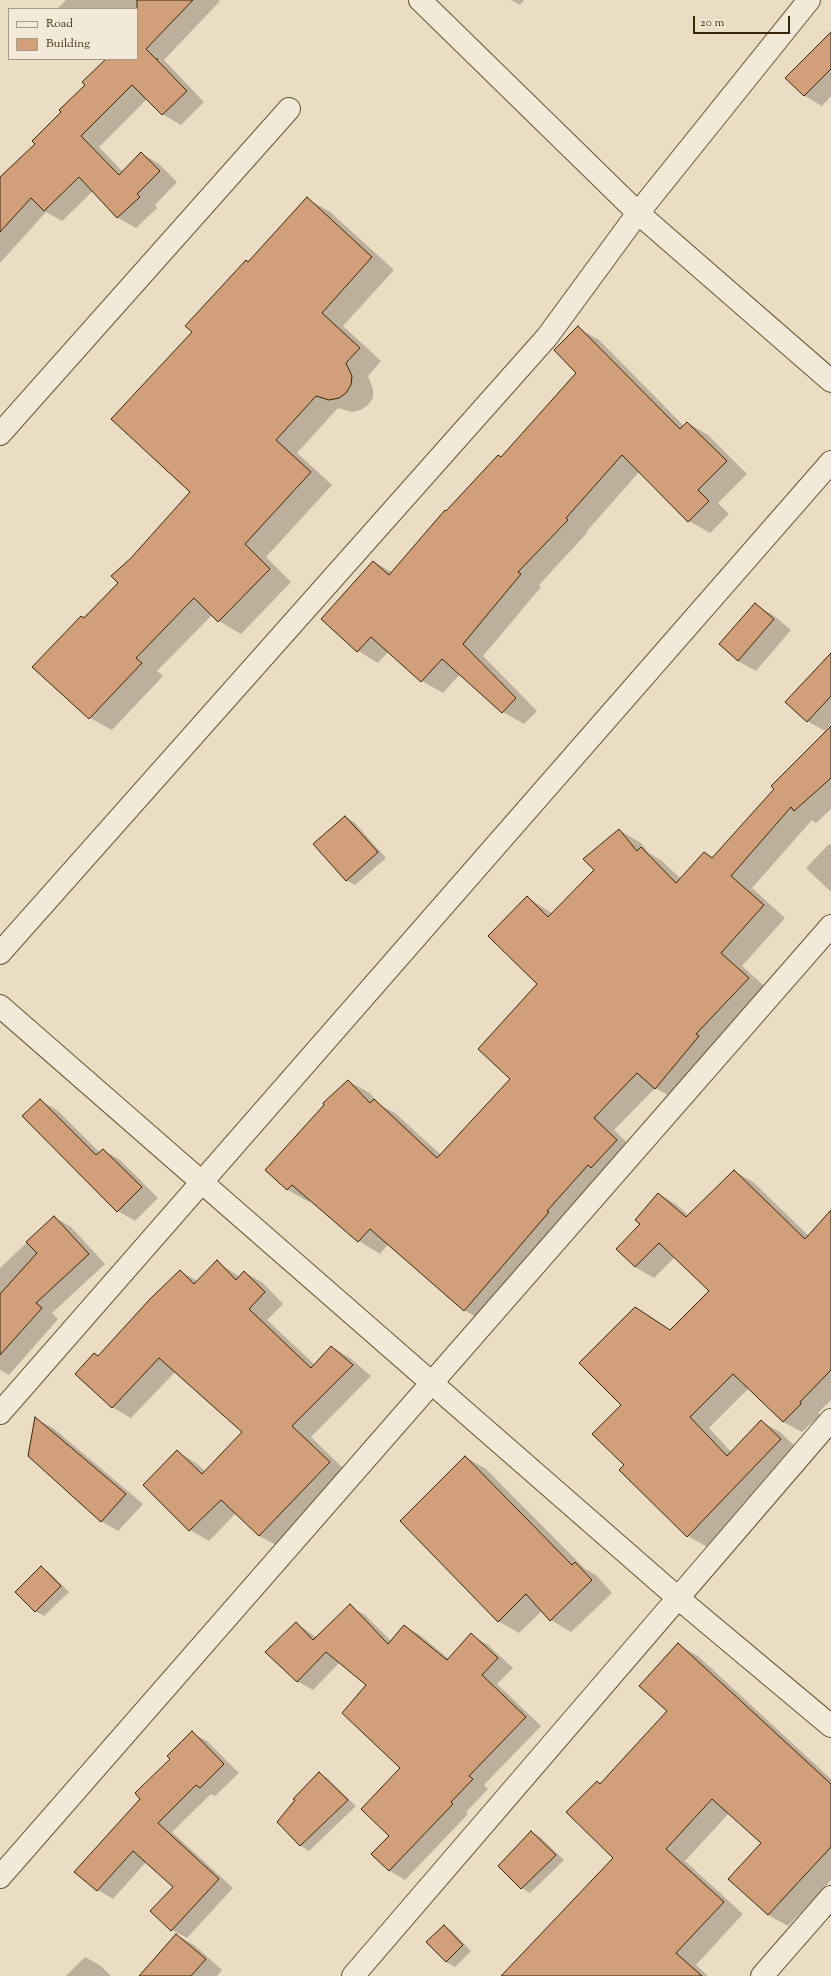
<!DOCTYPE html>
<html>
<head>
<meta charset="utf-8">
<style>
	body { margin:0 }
	#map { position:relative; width:831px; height:1976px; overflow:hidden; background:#ebddc3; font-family:"Sorts Mill Goudy",serif }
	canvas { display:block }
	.legend { position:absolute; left:8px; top:8px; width:130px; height:52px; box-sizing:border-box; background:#f2e9d8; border:1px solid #a89b85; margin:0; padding:5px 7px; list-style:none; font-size:12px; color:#3a2608 }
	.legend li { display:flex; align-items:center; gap:8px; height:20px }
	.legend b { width:20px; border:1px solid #a89b85 }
	.scale { position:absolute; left:693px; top:16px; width:97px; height:18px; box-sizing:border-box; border:2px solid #3a2608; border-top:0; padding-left:5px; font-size:12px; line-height:14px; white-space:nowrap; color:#3a2608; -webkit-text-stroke:3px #f2e9d8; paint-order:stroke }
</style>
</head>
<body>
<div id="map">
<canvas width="831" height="1976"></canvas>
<ul class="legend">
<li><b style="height:5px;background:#f2e9d8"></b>Road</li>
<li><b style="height:11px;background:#d19f7a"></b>Building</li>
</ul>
<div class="scale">20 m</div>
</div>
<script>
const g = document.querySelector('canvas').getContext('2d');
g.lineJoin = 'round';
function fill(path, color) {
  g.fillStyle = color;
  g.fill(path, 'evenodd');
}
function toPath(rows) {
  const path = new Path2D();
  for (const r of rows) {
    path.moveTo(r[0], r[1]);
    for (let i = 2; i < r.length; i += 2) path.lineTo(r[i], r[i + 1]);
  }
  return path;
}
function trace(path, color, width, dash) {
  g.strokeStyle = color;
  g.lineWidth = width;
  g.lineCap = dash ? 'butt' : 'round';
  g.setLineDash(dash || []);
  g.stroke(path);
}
fill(toPath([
	[66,0,218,0,220,1,164,60,204,102,181,125,162,114,147,99,99,147,123,172,141,153,159,164,177,182,155,205,157,208,136,228,118,218,93,191,62,221,46,212,0,263,0,184,87,85,107,59,137,59,137,9,57,9],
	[511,0,524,0,520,5],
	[831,49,831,96,822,106,805,96,787,78],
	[307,199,329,211,394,270,343,326,381,361,368,376,373,389,373,398,368,405,361,410,352,412,338,408,297,453,332,485,266,557,291,582,241,634,219,621,212,615,157,671,163,676,112,730,90,718,33,666,119,583,132,558,192,492,193,332,249,263],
	[578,328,599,340,684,426,688,423,708,435,747,474,718,503,729,514,710,533,689,521,640,471,587,531,588,532,539,585,541,587,483,656,537,711,524,724,503,712,460,674,443,693,422,681,389,651,378,663,358,651,374,562,393,573,446,512,502,458,577,373],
	[755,605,773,615,791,630,756,671,738,661],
	[831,654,831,724,825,731,807,721],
	[831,746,831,809,816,823,812,820,752,888,785,918,742,966,770,991,677,1100,655,1088,614,1130,638,1153,486,1323,464,1310,388,1244,380,1254,359,1241,311,1200,309,1202,288,1190,266,1170,348,1081,370,1093,380,1105,395,1113,441,1155,512,1079,538,984,527,897,553,914,595,870,619,830,641,843,649,853,662,861,681,879,704,853,714,858],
	[346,817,354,822,386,858,355,885,346,880],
	[829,844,831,845,831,892,806,868],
	[40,1100,57,1110,100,1153,103,1150,120,1160,158,1198,135,1221,118,1211],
	[734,1171,753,1182,809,1236,831,1211,831,1400,818,1413,820,1415,802,1432,783,1422,749,1388,709,1428,732,1453,762,1422,780,1432,800,1451,707,1547,688,1536,626,1465,623,1405,671,1331,710,1291,675,1257,654,1278,635,1267,617,1249,641,1224,659,1194,677,1205,689,1216],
	[54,1217,71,1227,105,1264,52,1313,58,1319,9,1375,0,1370,0,1268],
	[217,1262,240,1277,244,1272,263,1283,283,1304,267,1320,315,1365,332,1347,350,1358,371,1376,311,1437,348,1473,278,1546,259,1536,236,1513,209,1541,190,1530,145,1485,178,1452,196,1463,206,1472,243,1432,176,1371,131,1418,112,1407,99,1357,180,1271,197,1281],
	[36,1419,53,1428,143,1504,118,1531,101,1521],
	[465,1457,486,1469,584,1568,596,1575,612,1593,571,1632,551,1620,542,1611,519,1633,498,1621],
	[41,1567,49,1572,69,1592,44,1616,35,1611],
	[350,1606,365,1615,392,1642,404,1626,420,1635,449,1659,471,1635,487,1644,513,1668,497,1684,541,1726,484,1785,488,1789,466,1812,468,1814,405,1880,390,1871,373,1854,390,1836,401,1768,368,1685,340,1662,313,1690,297,1681,296,1623,317,1638],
	[678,1645,698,1656,831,1779,831,1880,788,1926,768,1915,762,1843,729,1813,685,1861,743,1914,696,1965,708,1976,502,1976,614,1858,597,1782,601,1784,668,1711],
	[192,1733,207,1741,239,1773,215,1796,211,1794,172,1832,233,1888,187,1938,172,1930,174,1887,146,1862,113,1899,98,1890,76,1872,142,1799],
	[319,1773,327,1778,356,1806,309,1851,301,1846,278,1822],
	[532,1832,540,1837,564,1860,530,1893,522,1888],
	[444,1926,452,1931,471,1951,455,1967,446,1962],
	[176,1935,194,1945,222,1970,217,1976,141,1976],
	[85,1957,101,1966,111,1976,66,1976]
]), '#0003');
const building = toPath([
	[137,0,193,0,146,49,156,59,158,59,157,60,187,91,162,115,132,85,81,136,119,175,141,152,160,171,137,194,140,197,117,218,79,177,44,211,31,198,0,232,0,177,35,144,32,141,61,112,59,110,85,85,82,82,106,59,137,59,137,0],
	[831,32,831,69,804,96,785,78,831,32],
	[307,197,372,257,322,313,360,348,346,363,352,376,351,385,346,393,339,398,329,400,316,396,276,440,311,472,245,544,270,569,218,622,194,598,136,658,142,663,89,719,32,667,81,616,84,618,118,583,111,576,131,558,190,492,111,419,192,332,185,326,246,260,248,262,307,197],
	[578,326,680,429,687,422,727,461,698,490,709,501,688,522,622,455,566,518,568,520,518,572,521,574,463,644,516,698,502,713,442,659,421,682,371,637,357,652,321,619,373,561,389,575,445,510,446,511,498,455,501,457,576,373,554,350,578,326],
	[755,603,774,619,738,661,719,644,755,603],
	[831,653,831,696,807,722,785,702,831,653],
	[831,726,831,778,794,811,791,807,731,876,764,905,721,953,749,978,696,1034,699,1036,655,1089,637,1073,594,1118,617,1140,591,1168,588,1165,547,1211,549,1212,464,1311,370,1229,358,1242,292,1185,287,1190,265,1170,324,1105,323,1103,348,1080,370,1103,374,1099,437,1158,510,1079,478,1049,537,984,488,936,527,896,548,917,594,870,583,859,619,829,637,851,641,847,676,883,704,852,712,858,774,789,771,786,831,726],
	[345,816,378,852,346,881,313,844,345,816],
	[40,1099,96,1155,103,1149,142,1187,117,1212,22,1116,40,1099],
	[734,1170,805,1239,831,1210,831,1370,800,1402,801,1404,783,1422,733,1374,690,1417,727,1456,761,1420,781,1439,687,1537,619,1470,624,1465,592,1434,621,1405,579,1363,635,1307,670,1330,709,1291,659,1243,635,1267,616,1249,640,1224,635,1220,658,1193,686,1217,734,1170],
	[54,1216,89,1254,36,1303,42,1308,0,1355,0,1294,37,1253,26,1242,54,1216],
	[217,1260,236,1280,244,1271,265,1292,249,1309,311,1368,331,1346,353,1365,292,1426,330,1462,259,1536,221,1500,189,1531,143,1485,177,1450,202,1474,242,1432,159,1358,112,1408,75,1374,94,1353,98,1356,150,1299,180,1270,194,1284,217,1260],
	[35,1417,126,1494,101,1522,28,1456,35,1417],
	[465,1456,572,1565,575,1562,592,1580,550,1621,526,1594,498,1622,400,1521,465,1456],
	[41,1566,61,1586,35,1612,15,1592,41,1566],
	[350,1604,388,1644,404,1625,447,1660,471,1633,498,1658,482,1675,526,1717,469,1776,473,1779,451,1802,453,1804,389,1871,371,1854,389,1836,361,1809,400,1768,342,1713,366,1685,326,1652,297,1682,265,1652,296,1622,313,1640,350,1604],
	[678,1643,831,1784,831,1847,768,1915,728,1879,761,1843,712,1799,666,1849,724,1902,676,1953,702,1976,501,1976,613,1858,566,1812,597,1781,600,1784,667,1711,639,1686,678,1643],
	[192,1731,224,1764,200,1788,196,1785,158,1823,219,1879,171,1931,150,1911,173,1887,133,1851,97,1891,74,1872,140,1799,135,1793,170,1759,167,1756,192,1731],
	[319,1772,348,1800,300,1846,277,1822,295,1800,293,1799,319,1772],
	[531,1831,556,1855,521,1889,498,1866,531,1831],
	[444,1925,463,1945,446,1962,426,1942,444,1925],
	[176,1934,206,1959,191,1976,139,1976,176,1934]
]);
fill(building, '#d19f7a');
trace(building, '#3a2608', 1);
const street = toPath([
	[420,0,638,213,831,381],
	[0,434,289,109],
	[0,953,547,337,638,213,809,0],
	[0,1006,678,1598,831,1726],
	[0,1413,831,462],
	[0,1877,831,926],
	[353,1976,831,1420],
	[762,1976,831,1897]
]);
trace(street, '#665437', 24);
trace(street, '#f2e9d8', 22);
</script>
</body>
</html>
